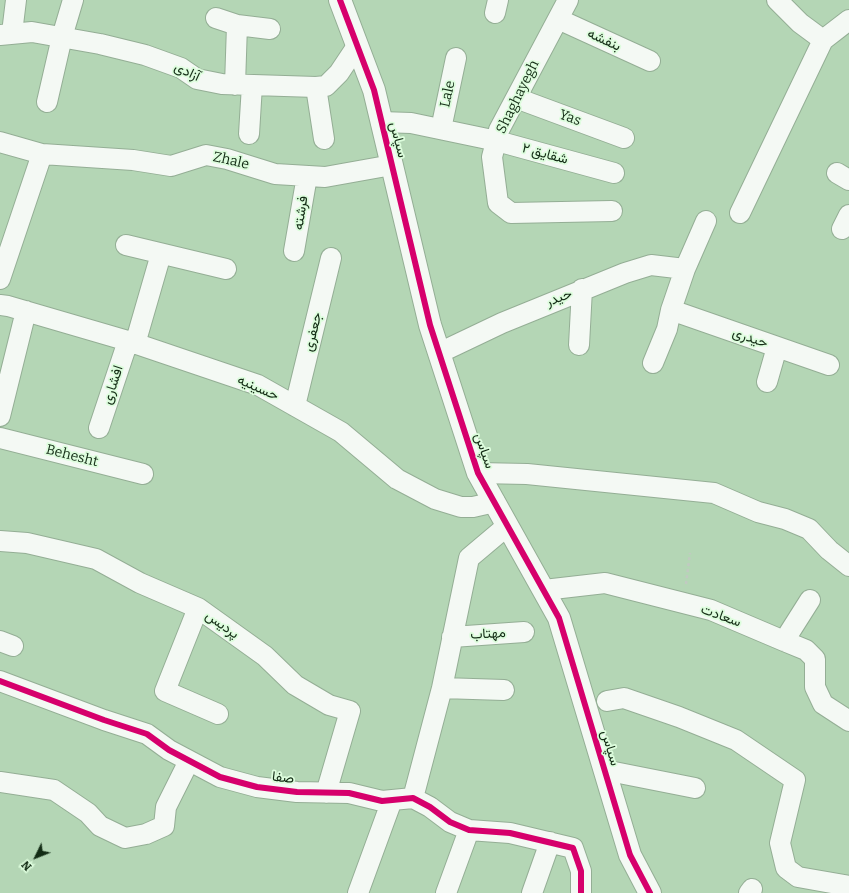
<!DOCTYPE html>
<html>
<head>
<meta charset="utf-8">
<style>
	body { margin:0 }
	#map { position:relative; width:849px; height:893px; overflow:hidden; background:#b4d6b5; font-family:Bitter,serif }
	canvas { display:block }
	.north { position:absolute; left:16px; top:837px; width:40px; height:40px; -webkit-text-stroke:3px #ddfddd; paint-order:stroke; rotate:227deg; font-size:11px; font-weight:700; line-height:16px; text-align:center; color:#132c15 }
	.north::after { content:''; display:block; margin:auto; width:14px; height:18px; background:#132c15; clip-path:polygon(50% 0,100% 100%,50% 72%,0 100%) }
</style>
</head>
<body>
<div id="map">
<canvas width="849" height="893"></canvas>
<div class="north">N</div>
</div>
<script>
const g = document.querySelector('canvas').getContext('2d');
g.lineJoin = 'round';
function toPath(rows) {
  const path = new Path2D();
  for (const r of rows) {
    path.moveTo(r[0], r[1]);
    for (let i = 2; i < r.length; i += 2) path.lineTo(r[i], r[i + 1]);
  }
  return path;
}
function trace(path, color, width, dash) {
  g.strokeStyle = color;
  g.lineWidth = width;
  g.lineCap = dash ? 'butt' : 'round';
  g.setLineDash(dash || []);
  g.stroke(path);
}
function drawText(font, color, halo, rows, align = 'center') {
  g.font = font + ' Bitter,Vazirmatn,serif';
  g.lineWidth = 3.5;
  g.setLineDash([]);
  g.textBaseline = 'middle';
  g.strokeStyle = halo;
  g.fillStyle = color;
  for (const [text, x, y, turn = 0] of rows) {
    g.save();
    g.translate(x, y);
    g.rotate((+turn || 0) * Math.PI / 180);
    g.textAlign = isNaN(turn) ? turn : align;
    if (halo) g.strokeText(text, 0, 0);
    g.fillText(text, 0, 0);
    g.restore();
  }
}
const street = toPath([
	[568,0,499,130,492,157,498,203,511,213,612,211],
	[495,13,498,0],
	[216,18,237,25,270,29],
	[558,19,650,61],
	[12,33,16,0],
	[0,35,32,32,100,44,145,55,181,68,197,79,222,84,316,87,326,86,339,73,357,46],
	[823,40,849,20],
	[235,85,237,25],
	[316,87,324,139],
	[516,98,624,138],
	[47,102,62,37,73,0],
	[381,122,411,123,497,141,614,173],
	[441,129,456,58],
	[249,134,252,85],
	[0,142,42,154,133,160,171,166,206,155,227,159,275,174,325,177,392,165],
	[837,173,849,180],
	[740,213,823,40,800,23,777,0],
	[842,229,849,215],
	[126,245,226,269],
	[294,251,307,176],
	[0,279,42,154],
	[0,305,8,306,128,341,258,385,341,432,397,479,435,499,461,507,473,507,495,502],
	[671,310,829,365],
	[135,344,161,254],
	[579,345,582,289],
	[439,353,502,323,625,273,651,265,685,269],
	[653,363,667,329,671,310,685,269,706,221],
	[767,382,777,347],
	[295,406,331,258],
	[0,416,26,311],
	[99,428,128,341],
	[0,438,143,474],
	[478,473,527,474,714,493,758,512,785,519,809,529,829,550,849,566],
	[0,541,27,543,96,559,140,583,198,608,265,656,295,685,329,705,350,711,326,793],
	[544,590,605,583,711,610,784,641,806,650,815,659,815,687,823,704,849,721],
	[198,608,165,691,218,714],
	[452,637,524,632],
	[0,641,13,646],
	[784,641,810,600],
	[0,681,104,720,147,734,169,750,220,777,257,787,297,792,349,793,382,801,413,798,430,807,450,822,469,830,510,833,573,848,581,871,581,893],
	[442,688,504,690],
	[607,701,624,698,679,717,736,740,795,780,780,843,786,868,798,877,849,886],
	[604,770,695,788],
	[0,782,54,790,88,813,100,826,125,838,146,834,164,826,166,807,189,761],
	[413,798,442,688,469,558,507,526],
	[358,893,392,800],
	[446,893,469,830],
	[532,893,550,842],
	[749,893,752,889]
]);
const secondary = toPath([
	[340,0,374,90,430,325,478,473,559,618,630,855,650,893]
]);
trace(street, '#94ae95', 22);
trace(secondary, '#94ae95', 24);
trace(toPath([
	[686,584,690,553]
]), '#c1cac1', 2.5, [3, 3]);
trace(street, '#f4f9f4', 20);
trace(secondary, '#f4f9f4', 22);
trace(toPath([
	[340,0,374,90,430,325,478,473,559,618,630,855,650,893],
	[0,681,104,720,147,734,169,750,220,777,257,787,297,792,349,793,382,801,413,798,430,807,450,822,469,830,510,833,573,848,581,871,581,893]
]), '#d6006c', 6);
drawText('14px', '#132c15', '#ddfddd', [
	["بنفشه",604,40,25],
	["آزادی",187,72,25],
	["Lale",448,94,-78],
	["Shaghayegh",518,97,-64],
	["Yas",570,118,20],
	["سپاس",398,140,76],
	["شقایق ۲",545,154,15],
	["Zhale",231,161,13],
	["فرشته",301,213,-81],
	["حیدر",559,298,-22],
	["جعفری",313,332,-76],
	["حیدری",750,338,19],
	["افشاری",113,385,-72],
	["حسینیه",258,388,24],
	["سپاس",484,451,71],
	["Behesht",72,456,14],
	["سعادت",721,616,20],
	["پردیس",222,625,36],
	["مهتاب",488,634,-3],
	["سپاس",610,748,73],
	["صفا",283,778,7]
]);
</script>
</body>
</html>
